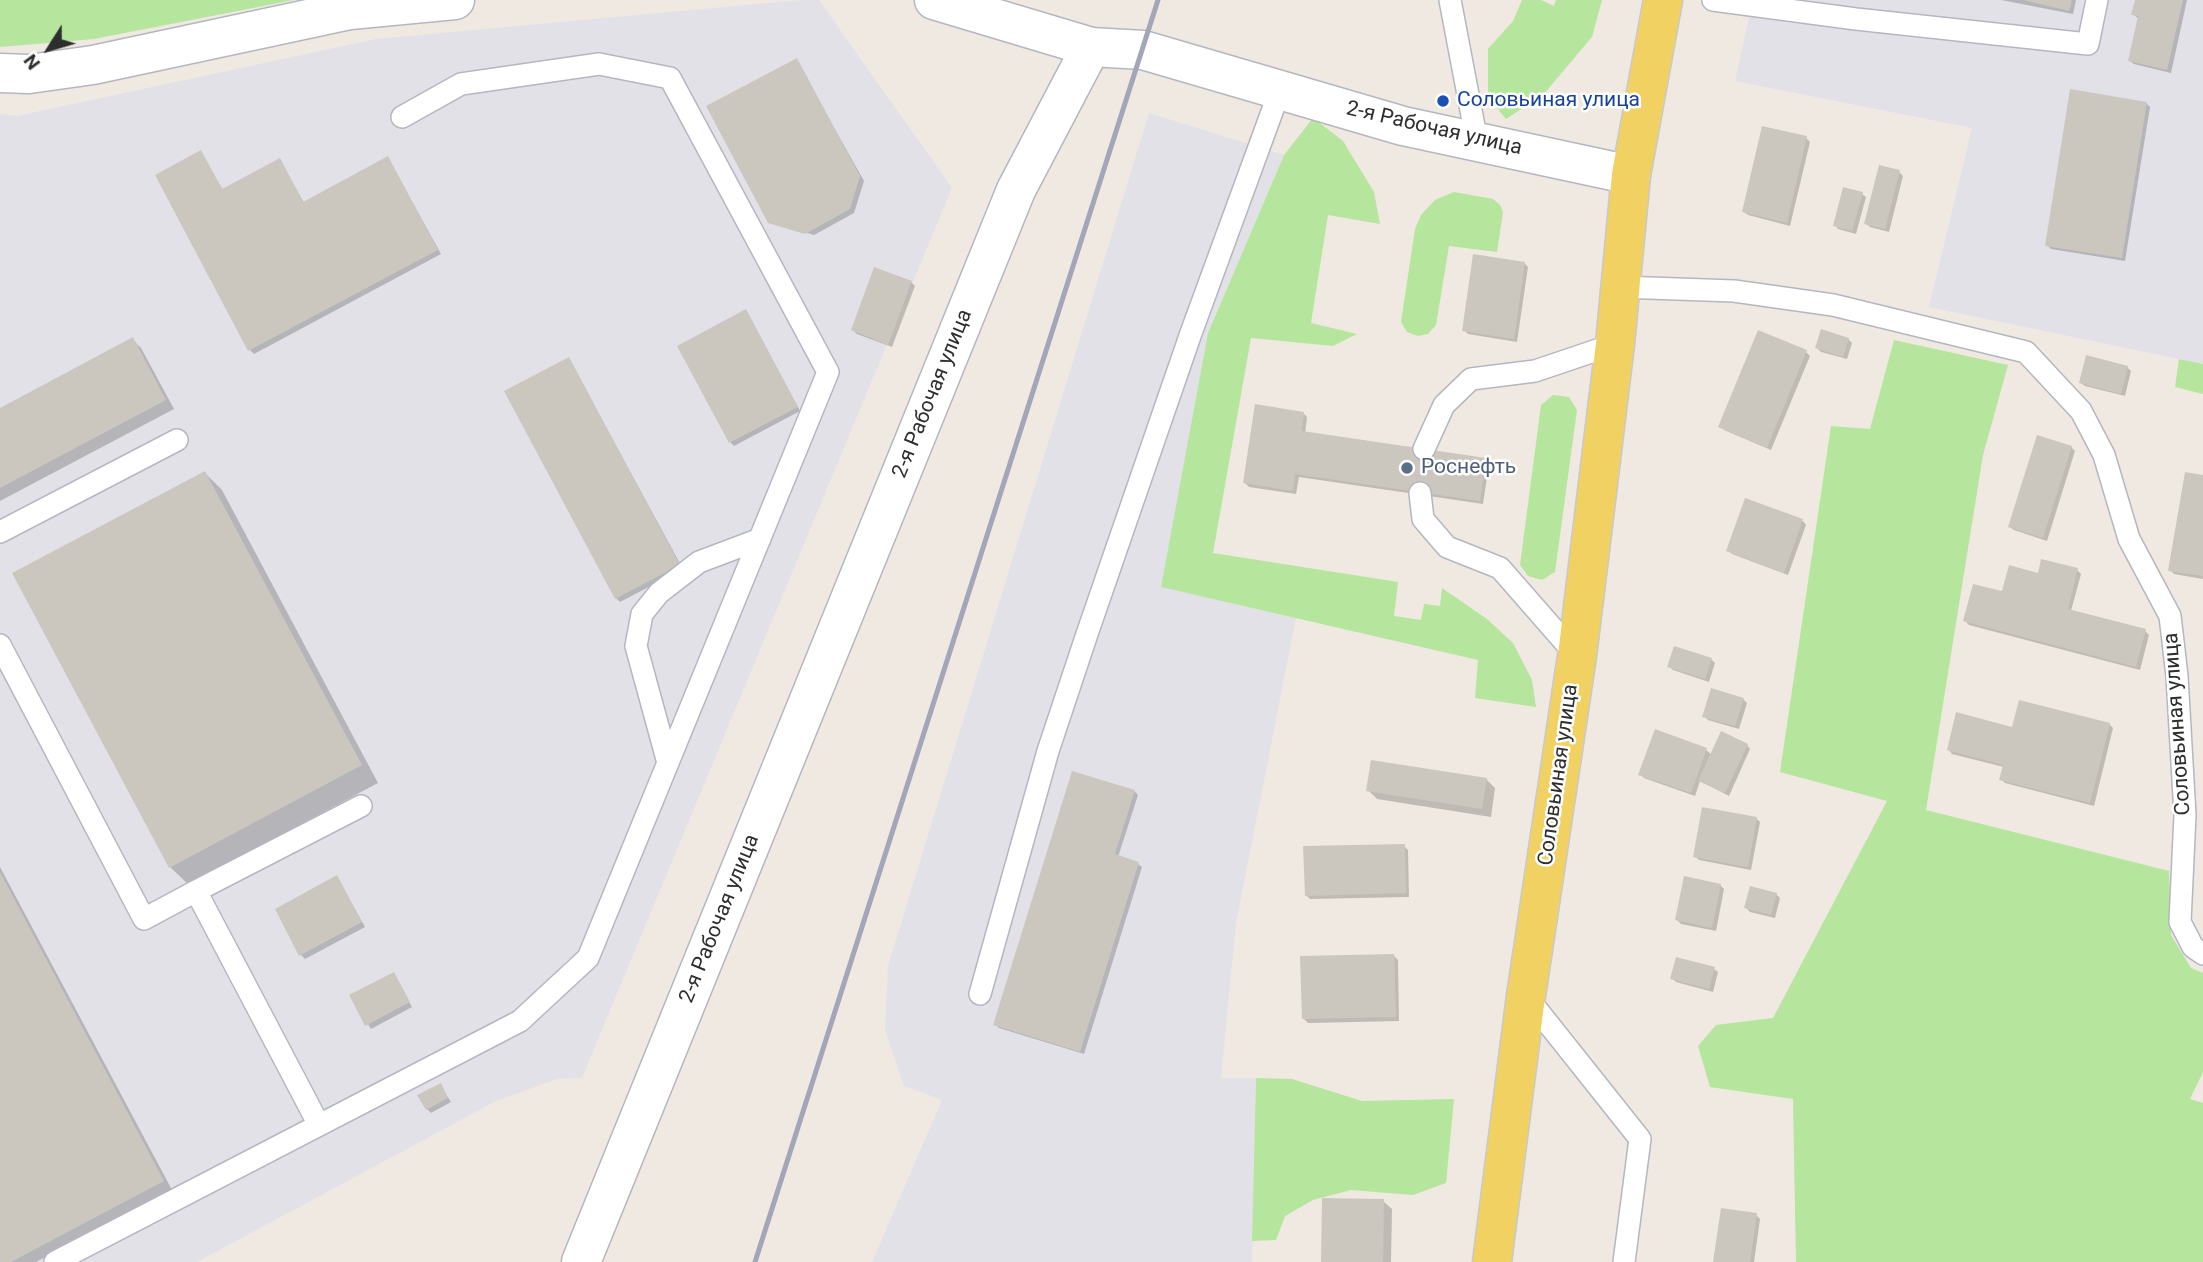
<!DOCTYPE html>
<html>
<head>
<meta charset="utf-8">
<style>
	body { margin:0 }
	#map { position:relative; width:2203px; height:1262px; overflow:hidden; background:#efe9e1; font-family:Roboto,sans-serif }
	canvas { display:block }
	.north { position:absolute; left:14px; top:14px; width:70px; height:70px; -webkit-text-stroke:5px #fff; paint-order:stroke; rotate:233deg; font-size:19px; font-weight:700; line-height:28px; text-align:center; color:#2e2e2e }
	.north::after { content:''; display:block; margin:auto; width:24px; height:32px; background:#2e2e2e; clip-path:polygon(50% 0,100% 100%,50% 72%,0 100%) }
</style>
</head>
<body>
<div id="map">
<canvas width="2203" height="1262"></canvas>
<div class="north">N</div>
</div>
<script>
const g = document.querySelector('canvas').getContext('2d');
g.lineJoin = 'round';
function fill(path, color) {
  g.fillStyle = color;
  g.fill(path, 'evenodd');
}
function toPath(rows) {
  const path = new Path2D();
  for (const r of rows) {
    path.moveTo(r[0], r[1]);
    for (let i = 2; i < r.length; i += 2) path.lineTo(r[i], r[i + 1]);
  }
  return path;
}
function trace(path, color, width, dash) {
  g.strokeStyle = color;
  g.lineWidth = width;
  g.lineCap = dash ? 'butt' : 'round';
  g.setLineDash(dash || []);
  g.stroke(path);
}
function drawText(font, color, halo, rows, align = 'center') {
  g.font = font + ' Roboto,sans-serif';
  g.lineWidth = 5;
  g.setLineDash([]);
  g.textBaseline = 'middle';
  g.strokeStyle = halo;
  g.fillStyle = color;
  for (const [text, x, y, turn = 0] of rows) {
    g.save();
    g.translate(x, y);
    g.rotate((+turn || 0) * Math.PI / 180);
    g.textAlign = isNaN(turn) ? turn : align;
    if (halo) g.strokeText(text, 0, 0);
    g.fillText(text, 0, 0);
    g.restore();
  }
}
fill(toPath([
	[800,0,819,0,952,188,582,1078,557,1079,496,1101,197,1262,0,1262,0,114,17,116,376,39],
	[1753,0,2203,0,2203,364,1929,307,1972,128,1735,81],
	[1149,113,1284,155,1208,333,1162,587,1296,618,1236,923,1221,1078,1256,1078,1252,1262,872,1262,942,1100,904,1086,885,1030,888,966]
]), '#e3e1e8');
fill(toPath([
	[0,0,294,0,94,39,0,47],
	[1522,0,1541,0,1554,6,1556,0,1602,0,1592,37,1543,95,1506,119,1488,97,1488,49,1513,21],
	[1313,118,1343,141,1374,192,1380,224,1328,215,1311,323,1357,334,1333,346,1251,338,1213,553,1398,582,1394,616,1421,620,1424,604,1440,606,1442,588,1487,619,1513,643,1532,680,1536,707,1475,698,1478,660,1161,587,1208,333,1284,155],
	[1454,192,1493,199,1500,205,1503,212,1497,252,1449,246,1436,325,1428,334,1418,336,1407,332,1401,322,1415,229,1421,215,1435,200],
	[1894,340,2008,365,1983,455,1926,810,2169,871,2171,935,2191,968,2203,973,2203,1072,2190,1099,2203,1103,2203,1262,1796,1262,1793,1099,1710,1087,1698,1046,1716,1025,1773,1018,1887,801,1780,772,1831,426,1870,429],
	[2179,359,2203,364,2203,394,2175,387],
	[1553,395,1569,397,1577,410,1555,572,1542,580,1528,576,1520,565,1541,405],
	[1256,1078,1292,1079,1362,1101,1454,1099,1446,1183,1413,1195,1351,1190,1313,1200,1285,1216,1276,1240,1252,1241]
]), '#b6e59e');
fill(toPath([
	[2001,0,2076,0,2073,14],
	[2136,0,2187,0,2171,73,2134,64,2130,61,2139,19,2133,14],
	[796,60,864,181,854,213,814,235,769,222],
	[2146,103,2150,107,2125,261,2051,249,2047,245],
	[1806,138,1810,142,1790,226,1748,215,1744,212],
	[201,153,223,190,280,160,304,203,388,158,441,254,254,354,250,350],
	[1899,172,1903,176,1889,232,1870,227,1866,223],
	[1862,194,1866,197,1856,234,1838,229,1835,225],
	[1524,263,1528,267,1517,342,1468,334,1464,330],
	[911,282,915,286,892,347,857,334,853,330],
	[746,311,800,411,734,446,730,442],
	[1848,339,1852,343,1847,359,1821,352,1817,348],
	[133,340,141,348,174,409,0,501,0,410],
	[1806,352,1810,356,1771,450,1724,430,1720,426],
	[569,359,683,569,620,602,616,598],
	[2127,367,2131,371,2125,396,2085,386,2081,383],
	[1303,413,1307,417,1305,434,1485,460,1489,464,1483,504,1299,477,1296,494,1249,487,1245,483],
	[2071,447,2075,451,2047,541,2014,530,2010,527],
	[205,473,222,490,378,783,188,884,170,867],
	[2203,477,2203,579,2174,574,2170,570],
	[1746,501,1803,521,1806,525,1788,575,1732,554,1728,550],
	[2077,570,2081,574,2071,611,2145,631,2149,635,2140,670,1969,625,1965,621,2003,593,2039,575],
	[1711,659,1715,663,1709,682,1673,670,1669,666],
	[1743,699,1747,703,1739,729,1708,720,1704,716],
	[2109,724,2113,728,2094,806,2005,783,2001,779,2004,767,1952,754,1949,750,2013,729],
	[1747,745,1750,749,1729,796,1700,781,1695,796,1644,778,1640,774,1706,750,1712,755],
	[1486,779,1495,788,1491,817,1377,799,1368,790],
	[1134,791,1138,795,1118,857,1138,864,1142,867,1084,1054,999,1028,995,1024],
	[1756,818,1760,822,1751,870,1699,860,1695,856],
	[1404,846,1408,850,1409,897,1310,899,1306,895],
	[0,867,172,1190,36,1262,0,1262],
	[337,877,365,927,305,959,301,955],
	[1720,885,1724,889,1716,931,1681,924,1677,920],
	[1776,894,1780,898,1775,918,1750,912,1746,908],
	[1394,956,1398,960,1399,1021,1308,1023,1304,1019],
	[1714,969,1718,972,1713,992,1676,982,1672,978],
	[393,974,412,1007,371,1029,351,996],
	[440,1085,451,1102,431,1113,427,1109],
	[1383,1201,1392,1209,1391,1262,1323,1262],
	[1756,1215,1760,1219,1754,1262,1714,1262]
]), '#0003');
fill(toPath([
	[2023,0,2072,0,2069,11],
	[2135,0,2183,0,2167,70,2128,61,2138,16,2131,15],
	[797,58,860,176,850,209,805,234,768,223,706,106],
	[2070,89,2147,102,2122,258,2045,246],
	[1762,126,1807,136,1787,223,1742,212],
	[201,150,222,189,280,158,303,202,388,156,438,250,248,351,155,175],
	[1879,165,1900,170,1885,229,1864,224],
	[1843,187,1863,192,1852,231,1833,226],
	[1473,254,1525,262,1514,339,1462,331],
	[874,267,912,281,888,345,851,330],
	[746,309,798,407,729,443,677,346],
	[1821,329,1849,338,1843,357,1815,348],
	[1758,330,1807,350,1767,448,1718,427],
	[133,337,166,400,0,488,0,408],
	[2086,355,2128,366,2121,394,2079,383],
	[569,357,680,565,615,599,504,391],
	[1255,404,1304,412,1302,431,1486,458,1480,501,1295,474,1293,491,1243,483],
	[2037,435,2072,446,2043,538,2008,527],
	[205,471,362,765,169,868,12,573],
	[2185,472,2203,475,2203,576,2168,571],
	[1745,498,1803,519,1784,573,1726,551],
	[2041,559,2078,568,2068,609,2146,629,2136,667,1963,621,1973,584,2002,591,2009,565,2038,573],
	[1674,646,1712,658,1705,679,1667,667],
	[1711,688,1744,698,1735,726,1702,717],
	[2019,700,2110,723,2090,803,1999,780,2003,765,1947,750,1956,712,2012,727],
	[1655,729,1707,748,1691,793,1638,775],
	[1721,731,1748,744,1725,793,1698,781],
	[1371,760,1487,778,1482,809,1366,791],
	[1072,771,1135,790,1115,854,1139,862,1080,1052,993,1025],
	[1702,807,1757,817,1748,867,1693,857],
	[1405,844,1406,893,1305,896,1303,846],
	[0,872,164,1181,11,1262,0,1262],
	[337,875,362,922,299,956,275,909],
	[1684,876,1721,884,1712,928,1675,920],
	[1750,886,1777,893,1771,915,1744,908],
	[1394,954,1396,1017,1302,1019,1300,956],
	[1676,957,1715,967,1709,989,1670,979],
	[394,972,410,1002,365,1026,349,995],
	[441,1083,448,1098,426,1110,417,1095],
	[1322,1198,1384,1199,1383,1262,1321,1262],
	[1721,1208,1757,1213,1750,1262,1713,1262]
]), '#cbc7bf');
const service = toPath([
	[1450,0,1477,142],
	[1713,0,1856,19,2088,44,2097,0],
	[1620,287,1734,291,1833,305,2026,352,2081,411,2104,455,2129,539,2170,616,2177,676,2185,815,2180,922,2193,947,2203,954],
	[1424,449,1444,405,1471,379,1535,371,1615,344],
	[1420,493,1423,519,1447,547,1500,568,1577,656],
	[0,532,177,440],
	[0,645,144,919,196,891],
	[668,763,636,646,642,614,659,593,699,562,760,539],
	[980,994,1048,751,1086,637,1191,333,1280,90],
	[1527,997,1640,1139,1624,1262],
	[319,1125,196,891,361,806],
	[55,1262,520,1021,588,958,828,372,670,78,599,64,461,84,402,117]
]);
const minor = toPath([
	[934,0,1091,47],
	[0,73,29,74,93,65,350,10,455,0]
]);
const secondary = toPath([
	[581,1262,1016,190,1091,47,1143,50,1403,126,1631,175]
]);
const primary = toPath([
	[1492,1262,1526,996,1577,656,1615,344,1631,175,1663,0]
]);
trace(service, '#b4b7c1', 24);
trace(minor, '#b4b7c1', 41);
trace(secondary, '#b4b7c1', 41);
trace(primary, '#c9c9c9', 41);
trace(service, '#fff', 21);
trace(minor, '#fff', 38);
trace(secondary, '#fff', 38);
trace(primary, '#f2d163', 38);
trace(toPath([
	[755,1262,1158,0]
]), '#a3a6b8', 5);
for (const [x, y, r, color] of [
	[1443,101,7,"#1a4fb4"],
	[1407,468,7,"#5c6f8a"]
]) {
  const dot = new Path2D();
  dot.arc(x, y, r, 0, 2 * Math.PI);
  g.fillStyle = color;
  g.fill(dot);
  trace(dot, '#fff', 2.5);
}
drawText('21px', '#164399', '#fff', [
	["Соловьиная улица",1457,101]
], 'left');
drawText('21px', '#2e2e2e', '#fff', [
	["2-я Рабочая улица",1434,129,13],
	["2-я Рабочая улица",933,394,-68],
	["Соловьиная улица",2178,724,-94],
	["Соловьиная улица",1559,775,-82],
	["2-я Рабочая улица",720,919,-68]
]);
drawText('21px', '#4e5e75', '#fff', [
	["Роснефть",1421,468]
], 'left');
</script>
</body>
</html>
